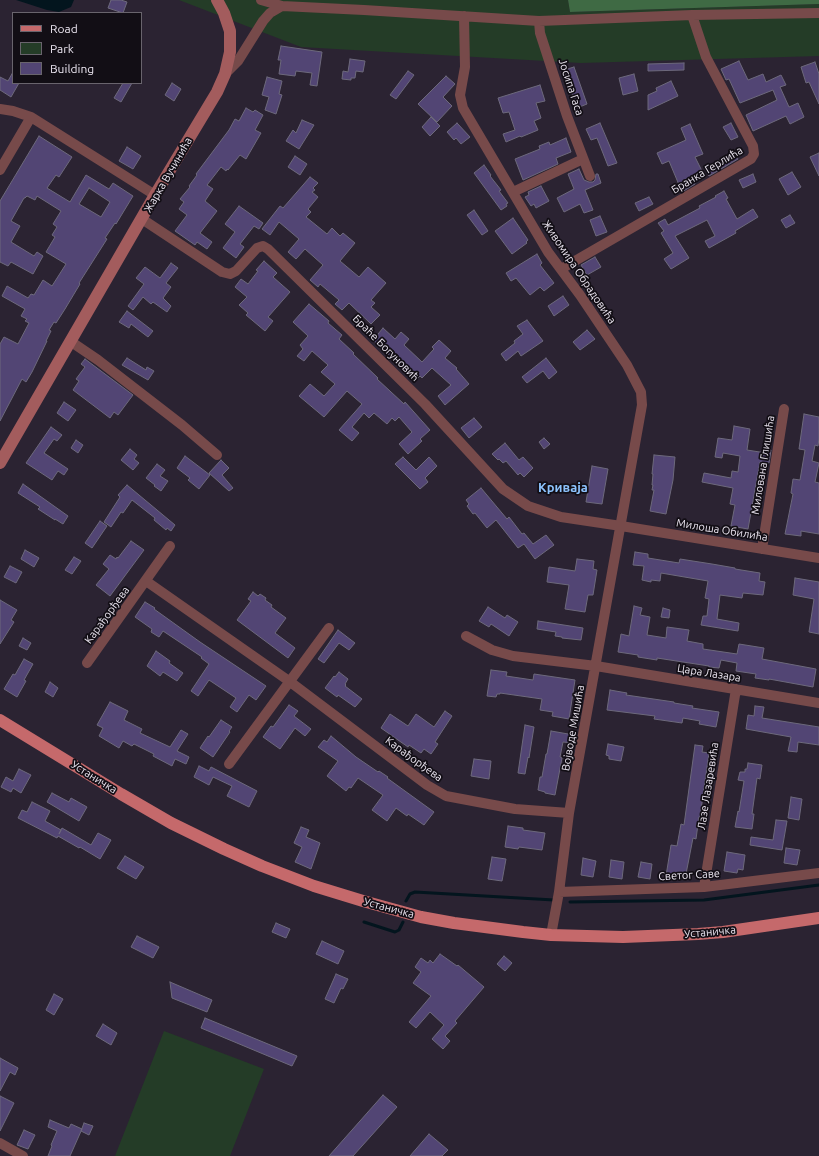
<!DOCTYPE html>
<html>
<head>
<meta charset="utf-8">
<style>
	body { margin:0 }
	#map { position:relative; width:819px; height:1156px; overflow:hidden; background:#2b2332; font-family:Ubuntu,sans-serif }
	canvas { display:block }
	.legend { position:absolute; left:12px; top:12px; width:130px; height:72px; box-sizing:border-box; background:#120e15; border:1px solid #69646d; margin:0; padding:5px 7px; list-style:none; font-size:12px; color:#ebe5f0 }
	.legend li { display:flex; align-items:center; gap:8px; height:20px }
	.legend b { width:20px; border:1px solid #69646d }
</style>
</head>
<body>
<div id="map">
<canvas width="819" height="1156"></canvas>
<ul class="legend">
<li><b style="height:5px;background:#c5696b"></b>Road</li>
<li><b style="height:11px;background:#243c27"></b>Park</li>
<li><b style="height:11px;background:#524574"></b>Building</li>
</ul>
</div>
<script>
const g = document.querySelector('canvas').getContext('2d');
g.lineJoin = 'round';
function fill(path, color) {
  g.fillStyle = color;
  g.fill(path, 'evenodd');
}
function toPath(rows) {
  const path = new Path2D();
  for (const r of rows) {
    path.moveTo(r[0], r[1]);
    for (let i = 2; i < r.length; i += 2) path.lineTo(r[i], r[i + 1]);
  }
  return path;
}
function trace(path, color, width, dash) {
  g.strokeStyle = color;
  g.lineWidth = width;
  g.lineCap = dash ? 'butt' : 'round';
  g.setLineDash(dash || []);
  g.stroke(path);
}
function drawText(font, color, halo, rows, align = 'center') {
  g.font = font + ' Ubuntu,sans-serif';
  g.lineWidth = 3.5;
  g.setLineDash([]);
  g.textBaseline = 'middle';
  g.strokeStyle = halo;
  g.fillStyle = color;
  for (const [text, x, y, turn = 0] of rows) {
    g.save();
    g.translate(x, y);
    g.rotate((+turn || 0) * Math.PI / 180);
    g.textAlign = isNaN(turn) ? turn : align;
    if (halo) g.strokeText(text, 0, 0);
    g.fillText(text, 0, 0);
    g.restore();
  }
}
fill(toPath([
	[179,0,568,0,570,12,819,4,819,56,581,63,301,47],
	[164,1031,264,1069,230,1156,115,1156]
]), '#243c27');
fill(toPath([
	[568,0,819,0,819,4,570,12]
]), '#3f6a44');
fill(toPath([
	[16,0,74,0,71,7,59,12,47,10]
]), '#03151e');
trace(toPath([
	[406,901,410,894,415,892,554,900],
	[570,902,704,900,819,885],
	[364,922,395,932,399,930,403,922]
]), '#03151e', 3);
const building = toPath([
	[111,0,121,0,127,2,123,13,108,8,111,0],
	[281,46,322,52,317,86,310,85,312,73,296,71,295,76,279,74,281,60,278,60,281,46],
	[350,59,365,61,363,72,356,71,355,78,351,78,351,80,342,79,343,71,348,72,350,59],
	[739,61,748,80,763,74,766,82,781,75,786,85,780,87,789,107,798,103,804,117,790,124,786,116,753,131,746,115,777,100,773,90,740,103,729,79,726,80,721,69,739,61],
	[815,62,819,74,819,104,809,82,806,83,801,67,815,62],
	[684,63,684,70,648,71,648,64,684,63],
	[574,67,587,104,577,108,564,70,574,67],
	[408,71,414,75,396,99,390,95,408,71],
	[13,72,13,83,19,83,11,97,0,90,0,77,8,81,13,72],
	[634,74,638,91,623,95,619,78,634,74],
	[446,76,455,84,443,97,452,106,437,122,418,104,446,76],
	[267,77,282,81,279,94,282,95,276,114,265,110,269,97,262,95,267,77],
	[671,81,678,96,648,110,648,95,657,91,656,88,671,81],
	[123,83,132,83,121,102,114,98,123,83],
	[172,83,181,89,174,101,165,95,172,83],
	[540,85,545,101,536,103,541,118,534,121,538,130,521,137,520,136,506,142,503,134,515,130,509,112,503,113,498,98,540,85],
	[246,108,253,112,255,110,263,115,255,130,261,133,246,159,240,155,228,170,227,169,226,171,221,167,207,185,213,189,205,201,217,211,200,233,212,242,207,249,197,242,195,245,175,231,187,215,179,209,184,202,180,199,190,187,189,186,197,175,196,174,229,130,235,119,239,121,246,108],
	[431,117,440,126,430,136,422,127,431,117],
	[302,120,314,125,299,149,286,141,293,130,296,133,302,120],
	[457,123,470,137,461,144,456,138,454,140,447,132,457,123],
	[600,123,617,163,608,166,597,138,591,140,586,129,600,123],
	[731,123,738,137,731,140,723,127,731,123],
	[690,124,703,154,695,157,704,175,694,180,695,184,682,192,669,161,662,164,657,153,686,140,681,128,690,124],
	[39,136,72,157,59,177,56,175,47,188,70,202,86,175,109,189,113,183,133,196,116,224,115,223,105,238,107,239,79,283,80,284,65,309,56,323,54,322,49,330,51,331,46,341,47,341,32,372,26,382,22,379,0,421,0,344,4,337,18,344,29,323,25,321,27,319,21,316,25,309,2,296,7,286,28,298,31,294,34,295,43,280,52,286,66,264,46,252,55,237,52,235,57,227,53,224,61,211,37,196,35,200,27,196,25,198,24,198,11,221,20,226,11,242,34,256,37,252,43,256,33,274,11,262,8,266,0,262,0,201,39,136],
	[89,188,110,202,101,217,79,204,89,188],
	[566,138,571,152,556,158,558,164,523,180,515,159,540,149,539,146,549,142,550,145,566,138],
	[127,147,141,156,133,169,119,161,127,147],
	[734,152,738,159,709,176,705,169,734,152],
	[819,153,819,176,810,157,819,153],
	[295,156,307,164,300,175,288,167,295,156],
	[484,165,491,175,490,176,501,190,499,191,508,203,506,204,507,206,501,210,474,173,484,165],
	[579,169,584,180,589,182,593,182,595,180,596,174,598,174,601,183,585,190,593,210,584,213,580,204,564,212,557,198,574,189,568,174,579,169],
	[792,172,801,187,788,195,779,179,792,172],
	[753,174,756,182,743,188,739,180,753,174],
	[310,177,318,183,313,188,315,190,312,192,318,197,308,209,311,212,306,217,327,234,332,228,340,236,343,233,355,243,340,261,359,277,368,267,386,283,371,300,375,303,371,307,380,315,371,324,349,303,342,310,335,304,339,300,320,284,318,287,310,280,323,265,305,249,296,259,288,252,299,239,279,222,270,235,262,229,280,206,283,208,310,177],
	[541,186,549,201,536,208,534,204,531,206,525,197,529,195,528,192,541,186],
	[724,191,728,198,726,199,737,219,753,209,758,217,735,231,736,233,709,248,705,241,715,236,707,220,675,236,689,258,671,269,664,259,673,253,661,233,664,231,658,223,665,219,668,225,700,208,699,206,716,197,715,196,724,191],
	[649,197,653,204,639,211,635,203,649,197],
	[239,206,263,223,259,229,254,226,240,244,244,247,236,258,223,248,235,232,225,224,239,206],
	[474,210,488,231,482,235,467,215,474,210],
	[790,215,795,223,786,228,781,220,790,215],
	[600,216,607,232,596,236,590,220,600,216],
	[513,218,528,240,526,242,527,243,512,254,495,231,513,218],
	[537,254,542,263,540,265,554,283,544,291,540,287,530,295,516,278,511,281,506,273,537,254],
	[595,257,601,267,587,275,581,265,595,257],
	[264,261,277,273,273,277,290,292,268,317,273,321,265,331,246,315,248,313,239,305,247,297,235,287,241,279,248,284,258,271,256,270,264,261],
	[171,263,178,268,166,283,171,287,163,298,171,306,167,312,153,302,151,304,143,297,133,310,128,306,144,284,136,278,145,267,160,278,171,263],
	[563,296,569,305,554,316,548,306,563,296],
	[309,304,329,321,328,323,342,335,339,339,354,353,353,354,378,378,377,379,404,404,405,402,430,430,420,439,422,441,408,454,399,444,412,432,399,417,395,421,392,418,387,424,374,413,369,418,364,413,352,427,359,433,352,441,339,430,362,404,347,391,324,417,299,396,310,384,324,396,335,384,321,372,328,365,312,351,304,361,297,356,303,349,300,345,308,336,293,322,309,304],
	[127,311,153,331,148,337,131,324,129,328,119,322,127,311],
	[527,320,543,341,521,356,518,351,506,361,501,354,515,343,514,341,523,334,517,326,527,320],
	[383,328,395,339,401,332,409,339,404,345,422,362,434,349,432,347,439,340,451,351,445,358,457,368,456,369,469,384,445,405,438,396,451,385,432,368,422,378,420,376,416,380,373,340,383,328],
	[587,330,595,339,580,350,573,342,587,330],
	[127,358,146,370,147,367,154,371,148,380,122,365,127,358],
	[546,358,557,372,549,379,543,371,527,383,522,377,546,358],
	[85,359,133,395,118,415,114,412,110,418,73,390,79,381,76,379,85,367,81,364,85,359],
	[64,402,76,410,68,421,57,413,64,402],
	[804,414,819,417,819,438,818,446,815,445,812,461,819,463,815,482,819,483,819,534,801,531,801,536,785,534,793,494,791,493,793,479,800,480,805,450,799,449,804,414],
	[474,418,482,427,469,438,461,428,474,418],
	[734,426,750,429,747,450,766,453,767,449,771,450,769,463,760,462,748,529,731,526,735,505,730,504,733,488,702,482,704,473,731,478,732,471,738,472,740,456,723,453,722,458,715,457,718,438,732,440,734,426],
	[51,427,62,435,57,441,54,439,44,453,68,469,64,475,58,471,52,480,26,463,51,427],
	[544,438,550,444,544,449,539,442,544,438],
	[76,440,83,445,78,453,71,448,76,440],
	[505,443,519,460,523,457,533,468,524,477,520,473,518,475,506,461,503,463,499,459,498,460,492,454,505,443],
	[130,449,137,455,134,459,139,463,133,470,121,460,130,449],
	[654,455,675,457,673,480,666,514,650,511,654,490,652,490,653,485,652,485,653,474,652,474,654,455],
	[185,456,210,475,199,489,188,480,190,478,177,468,185,456],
	[403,457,416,470,429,457,437,466,425,478,428,482,420,489,395,464,403,457],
	[221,460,229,468,222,475,233,488,229,491,209,473,221,460],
	[157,464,165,470,160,476,168,481,161,491,154,486,155,485,146,478,157,464],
	[592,466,608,469,602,504,586,502,592,466],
	[23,484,68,516,63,524,55,519,55,520,38,509,40,507,18,493,23,484],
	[127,485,175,525,171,531,167,528,166,530,154,520,155,518,132,500,123,513,121,512,111,527,104,522,120,497,118,495,127,485],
	[481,488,507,519,509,517,522,534,524,533,533,544,546,535,554,545,535,559,524,544,518,548,496,520,487,528,475,513,473,514,467,506,469,504,466,500,481,488],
	[100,521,107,526,92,548,85,543,100,521],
	[131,541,144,550,110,596,96,585,109,569,103,564,110,555,116,559,117,557,118,558,131,541],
	[25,550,39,558,34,567,21,559,25,550],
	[635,552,648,554,648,558,679,563,680,559,712,564,735,568,735,569,760,573,759,581,765,582,763,595,743,593,742,598,720,595,717,619,739,623,738,631,701,625,703,616,707,616,709,599,705,598,708,581,661,573,660,581,651,580,651,582,642,580,644,566,633,565,635,552],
	[74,557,81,561,72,574,65,570,74,557],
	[577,559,594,561,593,569,597,570,593,595,588,595,585,612,565,609,569,585,547,582,549,567,575,571,577,559],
	[10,566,22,572,16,583,4,577,10,566],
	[795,578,819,582,819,634,809,632,814,599,793,595,795,578],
	[253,592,258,596,260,594,266,598,265,600,272,605,271,607,286,618,275,633,295,648,288,658,237,620,251,601,248,599,253,592],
	[0,600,17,610,11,620,14,622,0,644,0,600],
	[145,602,155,608,154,609,200,642,266,686,256,700,249,695,237,712,230,707,236,698,209,680,198,696,191,691,209,664,201,658,202,657,163,631,159,637,151,632,152,629,135,617,145,602],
	[634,606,642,608,640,615,650,617,647,635,666,638,667,627,689,630,687,641,703,644,703,649,737,654,739,644,764,648,762,659,816,669,813,687,769,679,769,680,755,678,756,674,736,671,737,663,721,660,719,668,709,667,709,666,657,658,657,660,638,657,638,655,618,652,621,634,629,636,634,606],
	[488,607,505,618,507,615,518,622,509,636,491,624,489,627,479,621,488,607],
	[663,608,670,610,669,618,661,617,663,608],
	[538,621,583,628,581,640,562,638,562,637,555,636,556,632,537,629,538,621],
	[338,630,355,643,349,650,339,643,324,663,318,659,338,630],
	[23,638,31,643,27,650,19,646,23,638],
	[156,651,170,661,169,663,183,673,177,681,163,672,160,676,147,666,156,651],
	[24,659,33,664,24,680,26,681,17,697,4,689,13,674,15,675,24,659],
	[491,670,507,672,506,676,533,680,534,674,575,680,569,719,552,716,553,712,540,710,542,699,500,693,500,694,497,694,496,697,487,696,491,670],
	[339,672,348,679,345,684,346,685,345,686,362,699,355,707,338,695,337,697,325,688,334,676,335,677,339,672],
	[50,682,58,688,53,697,45,692,50,682],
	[610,690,627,693,626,695,674,702,674,703,693,706,692,708,719,712,716,727,699,724,700,721,683,718,682,723,654,719,655,716,607,710,610,690],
	[110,702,128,711,124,720,142,729,140,733,170,747,181,730,188,734,177,751,189,757,186,764,175,759,172,766,153,756,154,754,134,744,132,746,123,741,119,748,99,736,103,728,97,725,110,702],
	[289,705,298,711,294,716,311,729,305,736,295,728,280,749,263,737,271,726,273,727,289,705],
	[755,706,764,707,762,718,819,727,819,745,798,742,797,752,788,751,791,737,746,729,748,715,754,716,755,706],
	[445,711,452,716,435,742,438,744,431,754,424,749,421,753,409,745,408,747,381,728,390,714,408,726,416,714,434,727,445,711],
	[221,720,232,727,229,731,230,732,213,757,200,748,208,736,209,737,221,720],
	[525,725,534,727,529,758,528,757,525,774,518,773,525,725],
	[551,731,574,735,573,743,563,742,560,757,562,758,555,795,545,793,545,792,538,790,540,777,542,777,546,754,547,754,551,731],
	[331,736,356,757,378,772,379,771,388,777,387,778,434,812,424,825,408,814,407,816,396,808,387,821,372,810,383,795,358,778,351,788,349,787,346,791,327,776,338,761,318,747,324,740,327,742,331,736],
	[608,744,624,747,621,761,609,759,609,756,606,755,608,744],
	[695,745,703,746,702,752,709,753,700,817,699,817,696,839,693,838,685,879,666,876,671,845,677,846,681,824,684,825,695,745],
	[474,759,491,761,489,779,471,776,474,759],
	[748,763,762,765,760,779,757,778,752,814,754,814,752,829,735,827,738,811,739,812,744,781,738,780,740,772,745,772,745,769,747,769,748,763],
	[199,766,209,771,211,767,257,791,249,807,227,796,232,786,213,777,209,785,194,777,199,766],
	[19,769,31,775,21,793,13,788,11,792,1,787,6,777,13,781,19,769],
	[52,793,69,802,71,798,87,807,79,821,47,802,52,793],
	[791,797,802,799,799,820,788,818,791,797],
	[32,802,50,811,45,821,61,830,59,834,62,828,91,845,98,833,111,840,100,859,80,847,79,848,58,836,57,838,18,818,22,810,27,812,32,802],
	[776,820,787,821,782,850,750,845,751,837,773,840,776,820],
	[508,826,523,828,523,830,545,833,542,850,519,847,518,849,505,847,508,826],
	[301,827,309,830,306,837,320,843,311,869,295,862,302,847,294,843,301,827],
	[786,848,800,850,797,865,784,863,786,848],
	[727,852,745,855,743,870,738,869,737,873,724,871,727,852],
	[125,856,144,867,136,879,117,868,125,856],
	[492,857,506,859,502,881,488,879,492,857],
	[583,858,596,861,593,877,581,875,583,858],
	[611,860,624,862,622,879,609,877,611,860],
	[641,862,652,864,650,879,638,877,641,862],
	[276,923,290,929,286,938,272,932,276,923],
	[137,936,159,947,153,958,131,947,137,936],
	[322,941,344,951,338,964,316,954,322,941],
	[440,954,457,966,458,965,484,987,455,1021,457,1023,445,1036,450,1041,443,1049,432,1039,444,1025,430,1012,416,1028,409,1022,431,996,413,983,421,972,415,967,421,958,428,963,430,960,433,963,440,954],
	[504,956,512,963,505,971,497,964,504,956],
	[336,974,348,979,343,989,341,988,334,1003,325,999,336,974],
	[170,982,212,1000,207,1012,172,998,170,982],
	[54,994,63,999,54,1015,46,1010,54,994],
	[205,1018,297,1056,292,1066,201,1028,205,1018],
	[103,1024,117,1033,111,1045,96,1036,103,1024],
	[0,1058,18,1068,15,1075,10,1072,0,1091,0,1058],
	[383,1095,397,1107,353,1156,329,1156,383,1095],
	[0,1096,14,1103,0,1131,0,1096],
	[50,1120,69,1128,71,1124,82,1129,70,1156,48,1156,52,1146,51,1145,57,1131,48,1127,50,1120],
	[84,1123,93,1126,89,1135,81,1131,84,1123],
	[24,1130,35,1135,28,1149,17,1145,24,1130],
	[429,1134,448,1150,442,1156,410,1156,429,1134]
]);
fill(building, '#524574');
trace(building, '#6d697c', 1);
trace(toPath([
	[261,0,282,6,364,10,539,21,692,15,819,13],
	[464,16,465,67,460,95,463,108,548,252,580,295,627,365,641,392,642,405,569,813,559,892,551,935],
	[539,21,540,33,567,116,590,176],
	[225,74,238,61,263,21,270,13,282,6],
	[0,109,13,111,31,117,155,195],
	[0,170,31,117],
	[513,192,583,159],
	[142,219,222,272,230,274,236,271,257,248,263,246,268,249,425,404,503,489,528,506,561,517,621,526,819,558],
	[561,269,751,159,754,154,753,146,706,57,692,15],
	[70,341,98,360,182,425,217,455],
	[762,549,784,409],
	[146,581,289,681,427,785,446,796,515,809,569,813],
	[466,636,492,650,513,656,596,666,819,703],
	[87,663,170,546],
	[229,764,329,628],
	[704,887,736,689],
	[559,892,704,887,819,873],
	[0,1143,23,1156]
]), '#774a4a', 10);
trace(toPath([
	[0,463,155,195,217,92,225,74,230,52,230,31,224,13,217,0]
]), '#a35c5d', 12);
trace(toPath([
	[0,720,121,794,171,823,224,849,262,866,314,886,363,901,421,917,454,923,523,932,551,935,623,937,698,934,723,932,819,918]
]), '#c5696b', 12);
drawText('11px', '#ebe5f0', '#120e15', [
	["Јосипа Гаса",571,87,72],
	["Бранка Герлића",707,170,-31],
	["Жарка Вучинића",168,175,-60],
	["Живомира Обрадовића",579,272,56],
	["Браће Богуновић",386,348,45],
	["Милована Глишића",763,465,-81],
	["Милоша Обилића",722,530,9],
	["Карађорђева",107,615,-54],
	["Цара Лазара",709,673,9],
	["Војводе Мишића",573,728,-80],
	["Карађорђева",414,759,36],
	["Устаничка",94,777,32],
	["Лазе Лазаревића",708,786,-81],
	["Светог Саве",689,875,-3],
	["Устаничка",389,908,15],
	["Устаничка",710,932,-5]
]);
drawText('bold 13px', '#8dc3fd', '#120e15', [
	["Криваја",563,488]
]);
</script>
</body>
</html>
